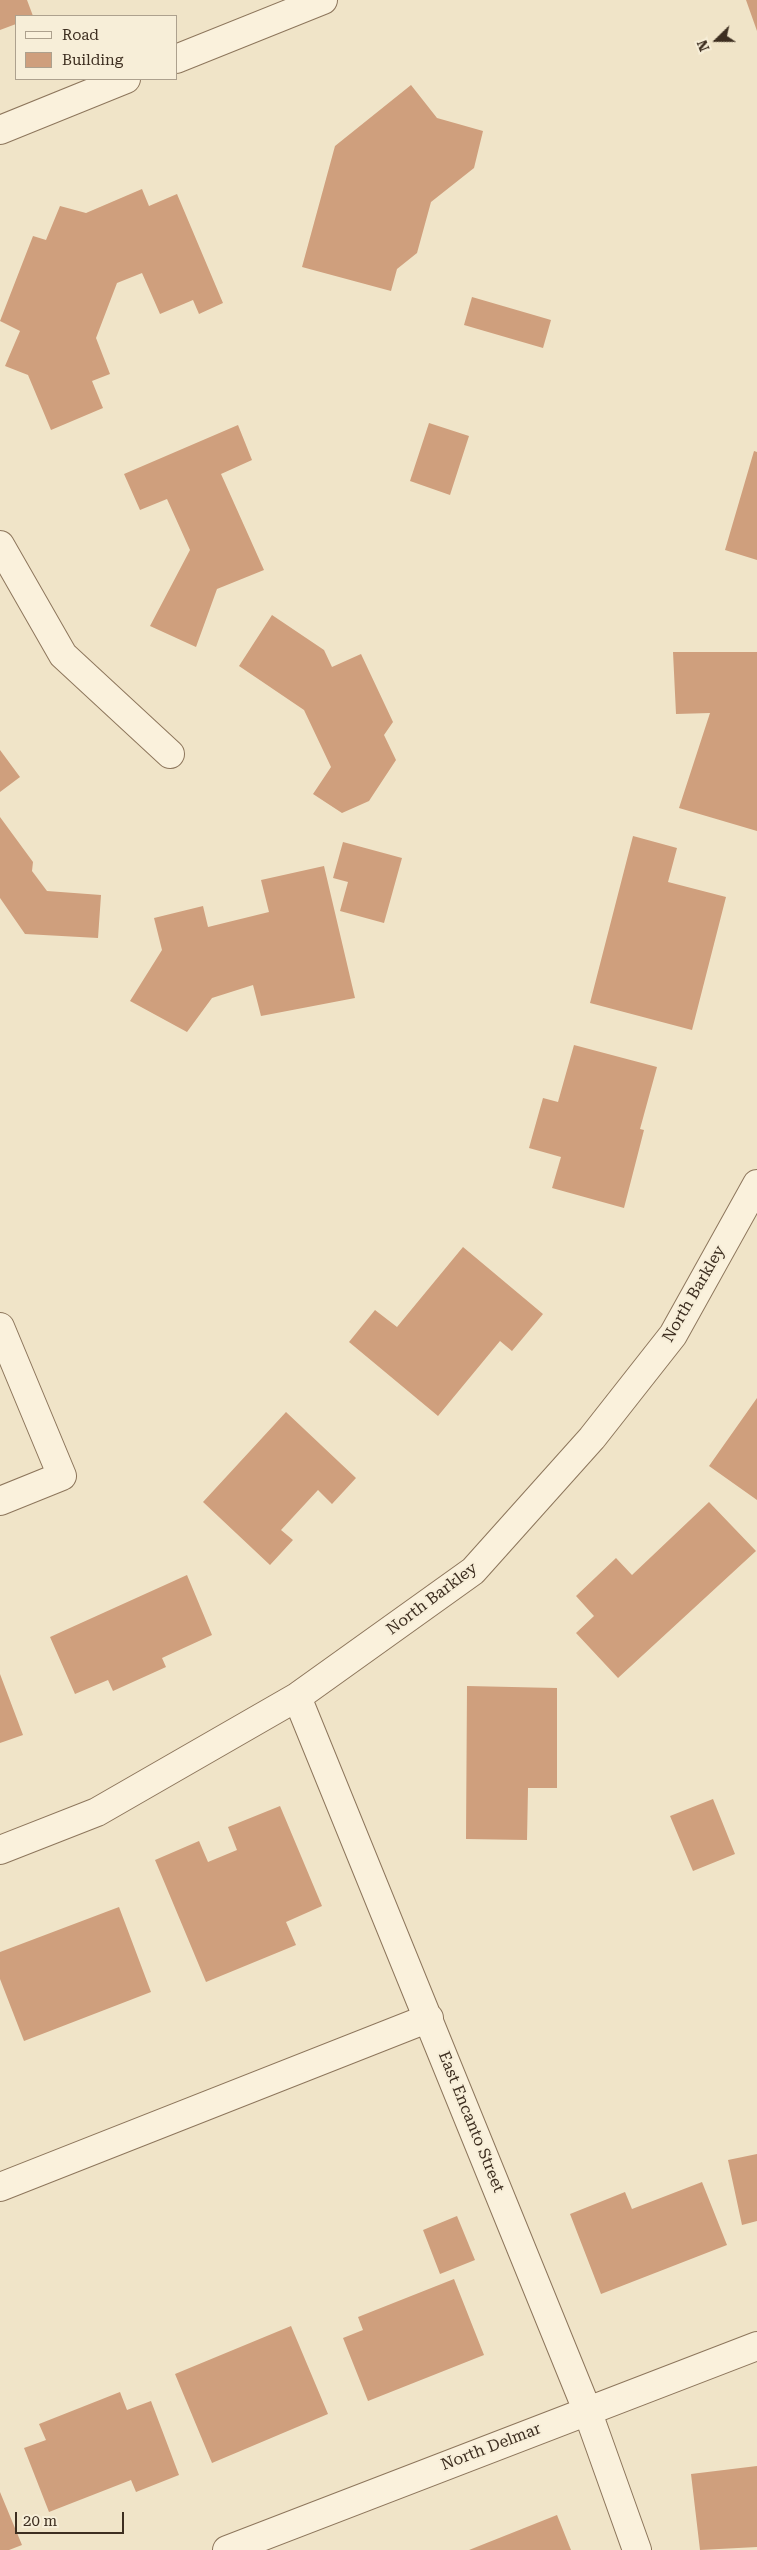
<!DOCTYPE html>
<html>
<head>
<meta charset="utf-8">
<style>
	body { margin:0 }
	#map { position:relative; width:757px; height:2550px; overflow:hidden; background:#f0e4c8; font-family:"Roboto Serif",serif }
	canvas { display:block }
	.legend { position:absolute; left:15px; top:15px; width:162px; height:65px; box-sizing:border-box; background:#f7eed8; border:1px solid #ada18e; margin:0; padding:6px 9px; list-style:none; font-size:15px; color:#3d2e20 }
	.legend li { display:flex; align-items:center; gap:10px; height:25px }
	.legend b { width:25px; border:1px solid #ada18e }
	.north { position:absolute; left:692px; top:15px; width:50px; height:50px; -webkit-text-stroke:4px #f7eed8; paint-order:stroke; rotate:248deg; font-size:14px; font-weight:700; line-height:20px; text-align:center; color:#3d2e20 }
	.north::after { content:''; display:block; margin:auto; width:18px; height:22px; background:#3d2e20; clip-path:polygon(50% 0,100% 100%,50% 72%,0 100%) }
	.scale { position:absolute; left:15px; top:2512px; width:109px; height:22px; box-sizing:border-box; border:2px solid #3d2e20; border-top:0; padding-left:6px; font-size:15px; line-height:18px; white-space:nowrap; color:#3d2e20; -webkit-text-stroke:4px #f7eed8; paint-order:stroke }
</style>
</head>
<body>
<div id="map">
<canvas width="757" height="2550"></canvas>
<ul class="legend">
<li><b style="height:6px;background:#faf1dc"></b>Road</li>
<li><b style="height:14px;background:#cf9f7d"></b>Building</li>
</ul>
<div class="north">N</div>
<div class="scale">20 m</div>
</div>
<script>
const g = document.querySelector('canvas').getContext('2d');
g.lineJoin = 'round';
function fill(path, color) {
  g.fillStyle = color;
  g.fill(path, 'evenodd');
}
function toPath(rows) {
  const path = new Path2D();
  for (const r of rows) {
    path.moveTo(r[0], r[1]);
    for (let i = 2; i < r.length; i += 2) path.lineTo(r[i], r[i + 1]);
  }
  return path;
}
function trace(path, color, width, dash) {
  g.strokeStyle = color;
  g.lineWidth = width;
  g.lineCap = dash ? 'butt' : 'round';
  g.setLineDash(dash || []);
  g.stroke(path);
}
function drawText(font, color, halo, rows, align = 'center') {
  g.font = font + ' "Roboto Serif",serif';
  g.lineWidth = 4;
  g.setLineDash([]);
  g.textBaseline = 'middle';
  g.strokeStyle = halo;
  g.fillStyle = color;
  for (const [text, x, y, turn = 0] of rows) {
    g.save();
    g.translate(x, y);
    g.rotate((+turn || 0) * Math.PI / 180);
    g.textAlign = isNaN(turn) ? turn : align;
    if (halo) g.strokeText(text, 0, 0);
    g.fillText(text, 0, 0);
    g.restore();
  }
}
fill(toPath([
	[0,0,27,0,33,16,16,16,16,24,0,30],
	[746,0,757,0,757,31],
	[411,85,437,118,483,131,474,168,431,202,417,253,397,269,391,291,302,267,335,146],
	[142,189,149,206,177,194,223,303,199,314,193,300,160,314,142,273,117,283,96,338,110,374,92,381,103,408,51,430,28,375,5,366,20,331,0,321,33,236,46,240,60,206,86,213],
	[472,297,551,320,543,348,464,325],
	[429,423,469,436,450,495,410,481],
	[238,425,252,460,221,474,264,570,217,589,196,647,150,626,190,550,167,499,140,510,124,474],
	[754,451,757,452,757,560,725,550],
	[272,615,324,650,332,667,361,654,393,722,384,735,396,760,369,801,342,813,313,794,331,767,304,710,239,666],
	[673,652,757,652,757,831,679,808,710,713,676,714],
	[0,750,20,777,0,792],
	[0,817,33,862,32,871,47,891,101,895,98,938,25,934,0,898],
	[633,836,677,848,668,882,726,897,692,1030,590,1003],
	[343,842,402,858,384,923,340,911,348,882,333,878],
	[324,866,355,998,261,1016,253,985,212,998,187,1032,130,1001,162,950,154,918,203,906,208,927,269,912,261,880],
	[574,1045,657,1067,640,1129,644,1130,624,1208,552,1188,561,1157,529,1148,543,1098,558,1102],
	[463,1247,543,1314,512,1351,500,1341,438,1416,349,1342,375,1310,397,1327],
	[757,1398,757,1500,709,1466],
	[286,1412,356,1478,332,1504,318,1490,281,1530,293,1540,270,1565,203,1502],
	[709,1502,756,1551,618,1678,576,1633,594,1616,576,1596,616,1558,632,1575],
	[187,1575,212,1635,162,1658,166,1667,113,1691,108,1680,75,1694,50,1637],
	[0,1674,23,1735,0,1743],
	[467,1686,557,1688,557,1788,528,1788,527,1840,466,1839],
	[713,1799,735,1854,693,1871,670,1816],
	[280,1806,322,1906,286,1922,296,1945,206,1982,155,1860,199,1841,208,1862,237,1850,228,1827],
	[119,1907,151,1992,24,2041,0,1979,0,1952],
	[757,2154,757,2221,742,2225,728,2160],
	[702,2182,727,2245,601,2294,570,2214,625,2192,632,2209],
	[457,2216,475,2260,440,2274,423,2230],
	[454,2279,484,2355,368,2401,343,2338,363,2330,358,2317],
	[291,2326,328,2414,212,2463,175,2374],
	[120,2392,127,2410,151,2401,179,2475,136,2492,131,2480,49,2512,24,2448,46,2440,39,2424],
	[757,2466,757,2547,700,2550,691,2474],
	[0,2492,22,2545,9,2550,0,2550],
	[557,2515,571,2550,469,2550]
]), '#cf9f7d');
const minor = toPath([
	[176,59,323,0],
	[0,130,126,79],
	[0,545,63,655,170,754],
	[0,1327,62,1476,0,1501],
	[297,1697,587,2410,637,2550],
	[0,1850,97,1812,297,1697,473,1571,592,1438,673,1335,757,1184],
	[0,2187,429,2018],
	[227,2550,757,2346]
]);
trace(minor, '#8d765c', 30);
trace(minor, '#faf1dc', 28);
drawText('16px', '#3d2e20', '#f7eed8', [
	["North Barkley",694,1294,-60],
	["North Barkley",432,1599,-37],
	["East Encanto Street",471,2122,68],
	["North Delmar",491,2447,-21]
]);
</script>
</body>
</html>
